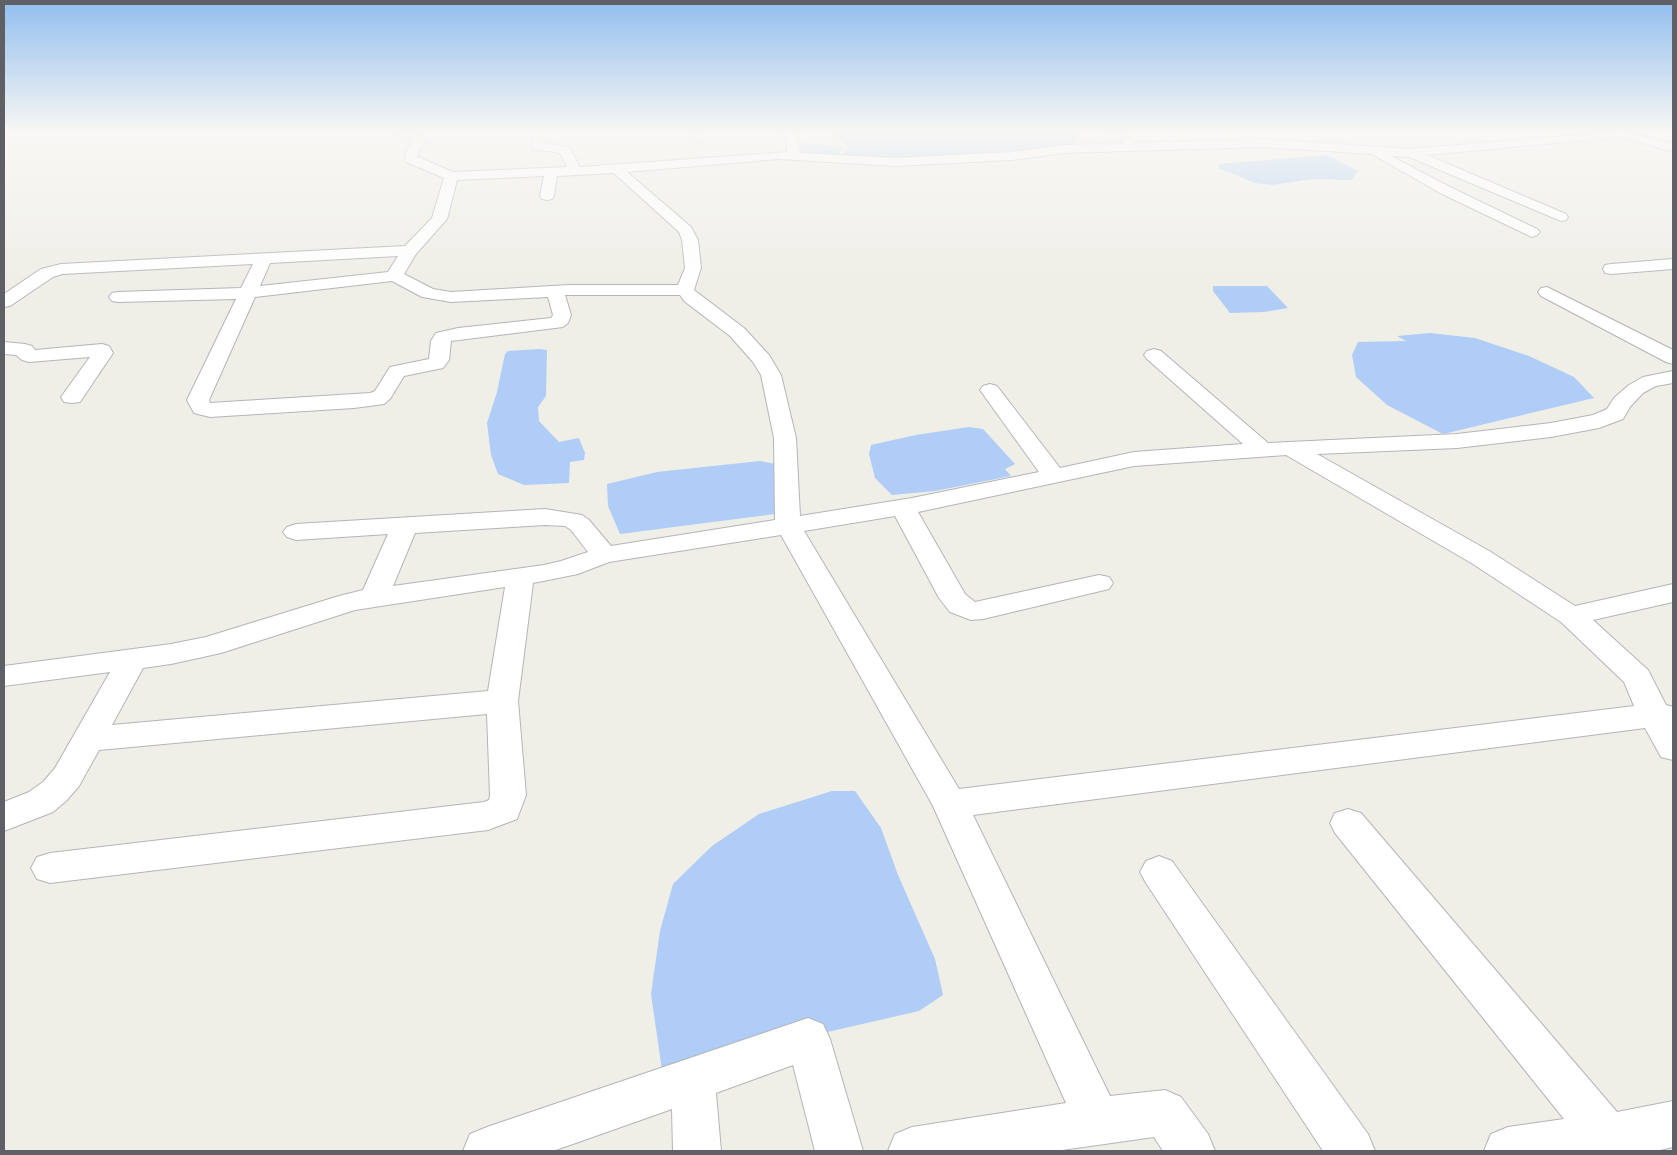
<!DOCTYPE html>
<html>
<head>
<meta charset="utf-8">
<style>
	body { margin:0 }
	#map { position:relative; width:1677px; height:1155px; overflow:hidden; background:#efeee7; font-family:"DejaVu Sans",sans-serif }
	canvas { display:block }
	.frame { position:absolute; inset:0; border:5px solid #5e6065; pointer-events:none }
</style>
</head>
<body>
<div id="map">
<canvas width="1677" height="1155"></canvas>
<div class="frame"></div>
</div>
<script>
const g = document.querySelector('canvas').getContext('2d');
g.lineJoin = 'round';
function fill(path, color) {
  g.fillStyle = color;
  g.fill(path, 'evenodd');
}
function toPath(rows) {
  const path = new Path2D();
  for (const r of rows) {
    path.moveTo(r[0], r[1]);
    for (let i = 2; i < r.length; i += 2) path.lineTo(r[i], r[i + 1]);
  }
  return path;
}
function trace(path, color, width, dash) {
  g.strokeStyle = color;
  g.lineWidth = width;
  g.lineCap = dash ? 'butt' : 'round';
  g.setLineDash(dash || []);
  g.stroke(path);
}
fill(toPath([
	[829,131,1075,131,1078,133,1079,139,1074,146,951,160,848,157,842,155,849,147],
	[797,143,844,147,838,154,830,157,785,154,787,146],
	[1327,155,1358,171,1351,180,1313,179,1272,185,1255,183,1219,168,1219,164],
	[1213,286,1267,286,1288,308,1264,312,1230,313,1213,291],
	[1430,333,1475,338,1529,356,1574,377,1594,398,1443,434,1387,405,1356,377,1352,355,1358,342,1406,341,1397,336],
	[539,349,547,350,546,396,538,407,539,421,559,442,579,438,585,453,584,460,570,462,569,483,524,485,498,474,491,455,487,423,497,392,505,354,508,351],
	[969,427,983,429,1015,464,1005,469,1011,476,935,491,892,495,875,478,869,454,871,445,916,435],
	[760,461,786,466,775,514,620,534,608,506,607,484,657,472],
	[832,791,855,791,881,828,898,875,935,959,943,995,919,1011,662,1070,651,994,660,931,673,884,712,846,759,814]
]), '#afcdf6');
const service = toPath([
	[1106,131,1115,131,1141,147,1134,149,1106,131]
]);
const minor = toPath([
	[394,131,410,131,423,135,426,141,419,150,418,157,453,172,567,167,560,153,533,149,531,146,536,131,548,131,544,143,569,147,580,167,787,152,787,141,779,131,791,131,799,140,800,153,896,158,1011,152,1064,145,1262,139,1409,149,1626,131,1628,133,1626,136,1622,137,1427,155,1566,214,1568,217,1566,220,1561,221,1409,157,1391,156,1450,187,1537,229,1540,232,1537,235,1532,237,1440,193,1372,154,1262,147,1064,153,1011,160,896,166,778,159,627,172,691,227,698,240,701,268,694,290,744,328,769,355,781,375,796,438,800,516,912,498,1039,472,980,390,983,386,990,384,997,386,1060,468,1134,452,1243,444,1147,359,1144,355,1147,351,1154,349,1161,351,1268,443,1457,434,1551,423,1593,415,1607,409,1614,398,1629,385,1643,377,1673,371,1673,383,1656,386,1643,393,1630,407,1623,419,1599,428,1551,437,1457,448,1317,454,1491,552,1575,606,1673,584,1673,602,1593,620,1648,670,1666,705,1673,707,1673,760,1661,757,1645,728,973,815,1110,1096,1165,1090,1181,1097,1208,1134,1215,1151,1163,1151,1154,1137,1055,1151,888,1151,895,1134,912,1127,1066,1103,933,806,781,535,609,562,578,574,533,583,518,701,526,795,517,819,488,830,50,883,37,879,31,868,37,857,50,853,484,802,489,800,490,795,487,714,99,750,79,786,67,800,53,812,4,831,4,802,29,792,43,782,55,768,110,672,4,686,4,666,171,644,206,637,339,596,363,590,388,534,296,540,287,537,283,532,287,527,296,524,545,509,582,515,589,520,611,546,775,520,774,438,761,375,753,362,730,336,684,301,680,295,565,295,571,315,568,323,563,327,451,341,449,360,443,368,404,376,390,399,384,404,354,408,210,417,194,413,187,400,236,299,118,302,112,301,109,297,112,293,118,292,241,288,253,264,62,274,53,277,10,306,4,307,4,294,41,269,61,264,405,246,432,218,444,178,406,162,405,159,407,149,414,140,396,134,394,131],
	[614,173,679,232,682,240,685,268,678,285,569,285,451,292,433,289,404,274,416,254,447,219,457,180,544,176,540,196,542,199,547,200,552,199,554,196,557,176,614,173],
	[398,256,388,272,260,286,270,263,398,256],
	[392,281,422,297,451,302,548,297,553,315,551,318,458,328,436,333,431,341,429,359,390,367,375,391,370,393,210,403,209,400,255,297,392,281],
	[1286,455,1473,564,1561,622,1624,682,1634,706,959,789,804,531,895,516,939,598,950,612,971,620,983,619,1109,589,1113,583,1109,577,1099,575,975,602,965,594,918,512,1134,466,1286,455],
	[545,525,565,526,571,530,588,552,561,561,544,565,393,586,415,533,545,525],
	[505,587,488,691,112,725,143,668,171,664,221,653,355,610,505,587],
	[690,131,702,131,705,138,699,142,695,141,690,131],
	[1673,259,1673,269,1611,274,1605,273,1603,269,1605,265,1611,264,1673,259],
	[1547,287,1673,350,1673,364,1666,362,1541,296,1538,292,1541,288,1547,287],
	[4,342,25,344,32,346,35,350,102,344,109,346,113,353,80,402,72,403,64,402,61,397,90,357,29,362,22,360,16,355,4,354,4,342],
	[1348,809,1361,813,1617,1112,1673,1101,1673,1147,1656,1151,1484,1151,1491,1134,1508,1127,1564,1119,1335,833,1330,823,1335,813,1348,809],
	[1159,856,1172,861,1368,1134,1375,1151,1323,1151,1146,883,1140,872,1146,861,1159,856],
	[808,1018,823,1024,830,1039,863,1151,815,1151,793,1065,716,1093,721,1151,673,1151,672,1109,553,1151,463,1151,470,1134,487,1127,808,1018]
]);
const tertiary = toPath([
	[1609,131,1626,131,1673,144,1673,152,1611,134,1609,131]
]);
trace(service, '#b4b5ba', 2);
trace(minor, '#b4b5ba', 2);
trace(tertiary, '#b4b5ba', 2);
fill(service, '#fff');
fill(minor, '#fff');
fill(tertiary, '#fff');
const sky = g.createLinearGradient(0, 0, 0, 292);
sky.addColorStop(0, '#91beee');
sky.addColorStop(0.45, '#f8f7f4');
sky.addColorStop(1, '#f8f7f400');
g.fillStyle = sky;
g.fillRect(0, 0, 1677, 292);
</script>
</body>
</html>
